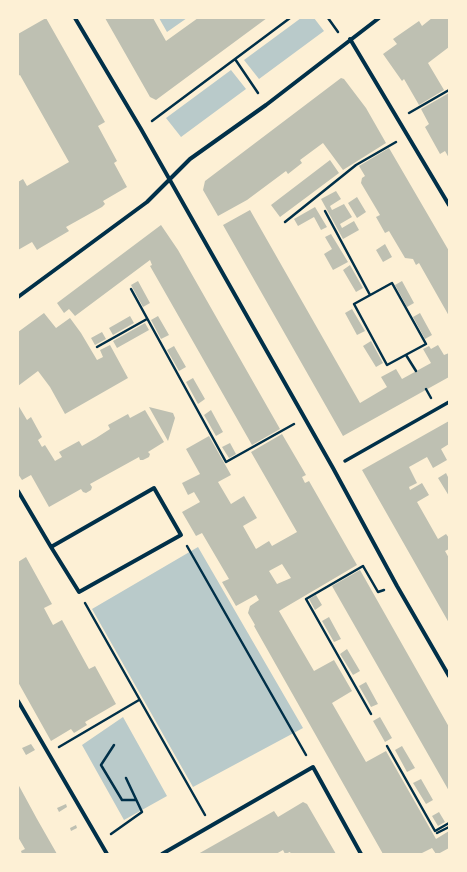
<!DOCTYPE html>
<html>
<head>
<meta charset="utf-8">
<style>
	body { margin:0 }
	#map { position:relative; width:467px; height:872px; overflow:hidden; background:#fdf0d5; font-family:Rubik,sans-serif }
	canvas { display:block }
	.frame { position:absolute; inset:0; border:19px solid #fdf0d5; pointer-events:none }
</style>
</head>
<body>
<div id="map">
<canvas width="467" height="872"></canvas>
<div class="frame"></div>
</div>
<script>
const g = document.querySelector('canvas').getContext('2d');
g.lineJoin = 'round';
function fill(path, color) {
  g.fillStyle = color;
  g.fill(path, 'evenodd');
}
function toPath(rows) {
  const path = new Path2D();
  for (const r of rows) {
    path.moveTo(r[0], r[1]);
    for (let i = 2; i < r.length; i += 2) path.lineTo(r[i], r[i + 1]);
  }
  return path;
}
function trace(path, color, width, dash) {
  g.strokeStyle = color;
  g.lineWidth = width;
  g.lineCap = dash ? 'butt' : 'round';
  g.setLineDash(dash || []);
  g.stroke(path);
}
fill(toPath([
	[159,18,187,18,167,32],
	[301,18,314,18,324,31,259,79,244,60],
	[231,70,246,89,181,137,166,118],
	[198,547,303,728,193,787,92,609],
	[123,717,167,796,124,820,82,745]
]), '#b9caca');
fill(toPath([
	[46,18,105,122,98,126,117,161,114,163,127,187,103,201,105,204,102,207,66,227,69,231,40,248,37,250,32,242,18,250,18,182,23,179,27,186,69,162,20,75,18,76,18,34],
	[105,18,153,18,166,41,198,18,267,18,156,100,150,97],
	[432,18,449,18,449,47,428,63,444,90,419,105,404,79,402,81,383,54,397,44,393,39,419,21,422,26],
	[341,78,344,79,366,108,386,143,343,170,323,143,300,160,302,163,288,174,286,171,247,200,218,216,203,190,205,181],
	[449,93,449,158,445,151,440,154,425,127,429,124,421,109],
	[389,148,449,251,449,316,419,263,416,265,413,259,405,258,389,231,385,233,376,217,380,215,361,183,362,178,365,176,359,166],
	[330,160,339,173,280,217,271,205],
	[336,191,341,199,330,206,332,210,344,204,352,217,340,224,342,228,354,221,359,230,343,239,321,199],
	[357,197,366,212,357,218,348,203],
	[315,207,327,227,321,230,314,217,298,226,294,219],
	[250,210,360,403,387,387,381,377,396,369,402,379,431,363,423,349,429,346,431,349,438,345,444,355,449,353,449,377,343,436,223,225],
	[161,225,178,250,280,429,252,445,150,266,152,265,150,260,75,316,69,309,64,313,57,303],
	[331,234,348,262,333,270,324,254,332,249,325,237],
	[385,244,392,257,383,262,376,250],
	[350,265,363,288,356,292,343,270],
	[138,281,150,303,143,307,131,285],
	[402,281,414,303,407,307,395,285],
	[352,309,365,331,357,335,345,313],
	[44,313,56,328,70,318,81,333,97,360,103,357,100,350,110,345,128,378,65,414,50,387,38,371,18,386,18,332],
	[420,313,432,335,425,339,413,317],
	[130,316,134,323,113,335,109,328],
	[158,316,169,335,161,339,151,320],
	[145,323,149,330,117,348,113,341],
	[102,332,106,339,95,345,91,338],
	[371,341,383,363,376,367,363,346],
	[174,346,186,367,179,371,167,350],
	[193,378,205,399,198,404,186,382],
	[18,405,27,420,31,417,42,437,38,440,42,447,45,445,55,461,62,457,59,452,79,441,82,446,96,438,110,429,108,425,128,414,130,418,145,410,164,442,148,452,150,454,149,457,143,460,140,460,139,457,90,484,92,487,91,490,86,493,83,492,81,489,49,507,31,475,22,480,18,474],
	[149,407,173,413,175,418,168,441],
	[211,410,223,432,216,436,204,415],
	[449,421,449,444,441,449,447,460,433,468,427,457,409,467,417,483,409,487,410,490,422,483,429,495,417,502,438,539,446,534,449,538,449,549,445,551,449,558,449,623,362,470],
	[282,434,306,475,302,477,305,483,309,481,357,565,279,611,314,671,334,660,352,691,332,703,366,762,386,751,436,839,449,831,449,848,438,854,436,854,432,848,420,854,383,854,254,626,255,625,248,613,250,606,259,600,256,595,236,606,222,582,229,579,202,533,196,536,182,512,200,502,194,492,188,495,182,483,200,474,186,449,209,436,231,475,218,482,231,504,244,496,257,518,243,526,256,549,269,541,272,546,297,532,251,452],
	[282,564,291,578,277,584,269,571],
	[230,443,236,454,229,458,222,447],
	[446,473,449,479,449,496,438,478],
	[26,557,52,604,44,608,53,625,62,620,89,669,95,666,116,704,85,722,87,725,74,733,71,729,51,741,18,682,18,562],
	[360,570,449,727,449,791,332,586],
	[316,595,322,605,315,610,309,599],
	[329,617,341,639,334,642,322,621],
	[347,649,360,671,353,675,340,654],
	[366,682,378,704,371,707,359,686],
	[380,717,392,738,385,742,373,721],
	[31,744,35,750,26,755,22,748],
	[402,746,415,768,407,772,395,750],
	[421,779,433,800,426,804,413,783],
	[18,784,37,819,57,854,22,854,21,851,25,849,18,837],
	[303,802,307,804,336,854,291,854,290,852,285,854,283,850,276,854,198,854,274,811,278,817],
	[66,804,67,807,59,812,57,808],
	[439,812,445,822,438,826,432,816],
	[76,825,77,828,71,831,70,828]
]), '#bec0b2');
trace(toPath([
	[328,18,338,32],
	[235,59,258,93],
	[409,113,449,90],
	[152,121,290,18],
	[325,211,370,295],
	[285,222,356,165,396,142],
	[392,283,426,344,387,365,354,304,392,283],
	[131,289,226,462,294,424],
	[97,347,147,319],
	[406,355,416,371],
	[426,389,431,398],
	[187,546,306,755],
	[85,603,205,815],
	[371,714,306,599,363,566,378,592,384,590],
	[114,745,101,765,122,800,136,800],
	[387,746,435,831,449,823],
	[59,747,139,700],
	[437,833,449,827],
	[111,834,142,812,126,778]
]), '#003049', 2.5);
trace(toPath([
	[345,461,449,402]
]), '#003049', 3.5);
trace(toPath([
	[75,18,141,129,333,468,397,586,449,676],
	[350,39,449,205],
	[18,297,147,202,190,159,266,105,379,18],
	[18,491,51,547,79,592,181,535,154,488,51,547],
	[18,701,107,854],
	[162,854,313,767,361,854]
]), '#003049', 4);
</script>
</body>
</html>
